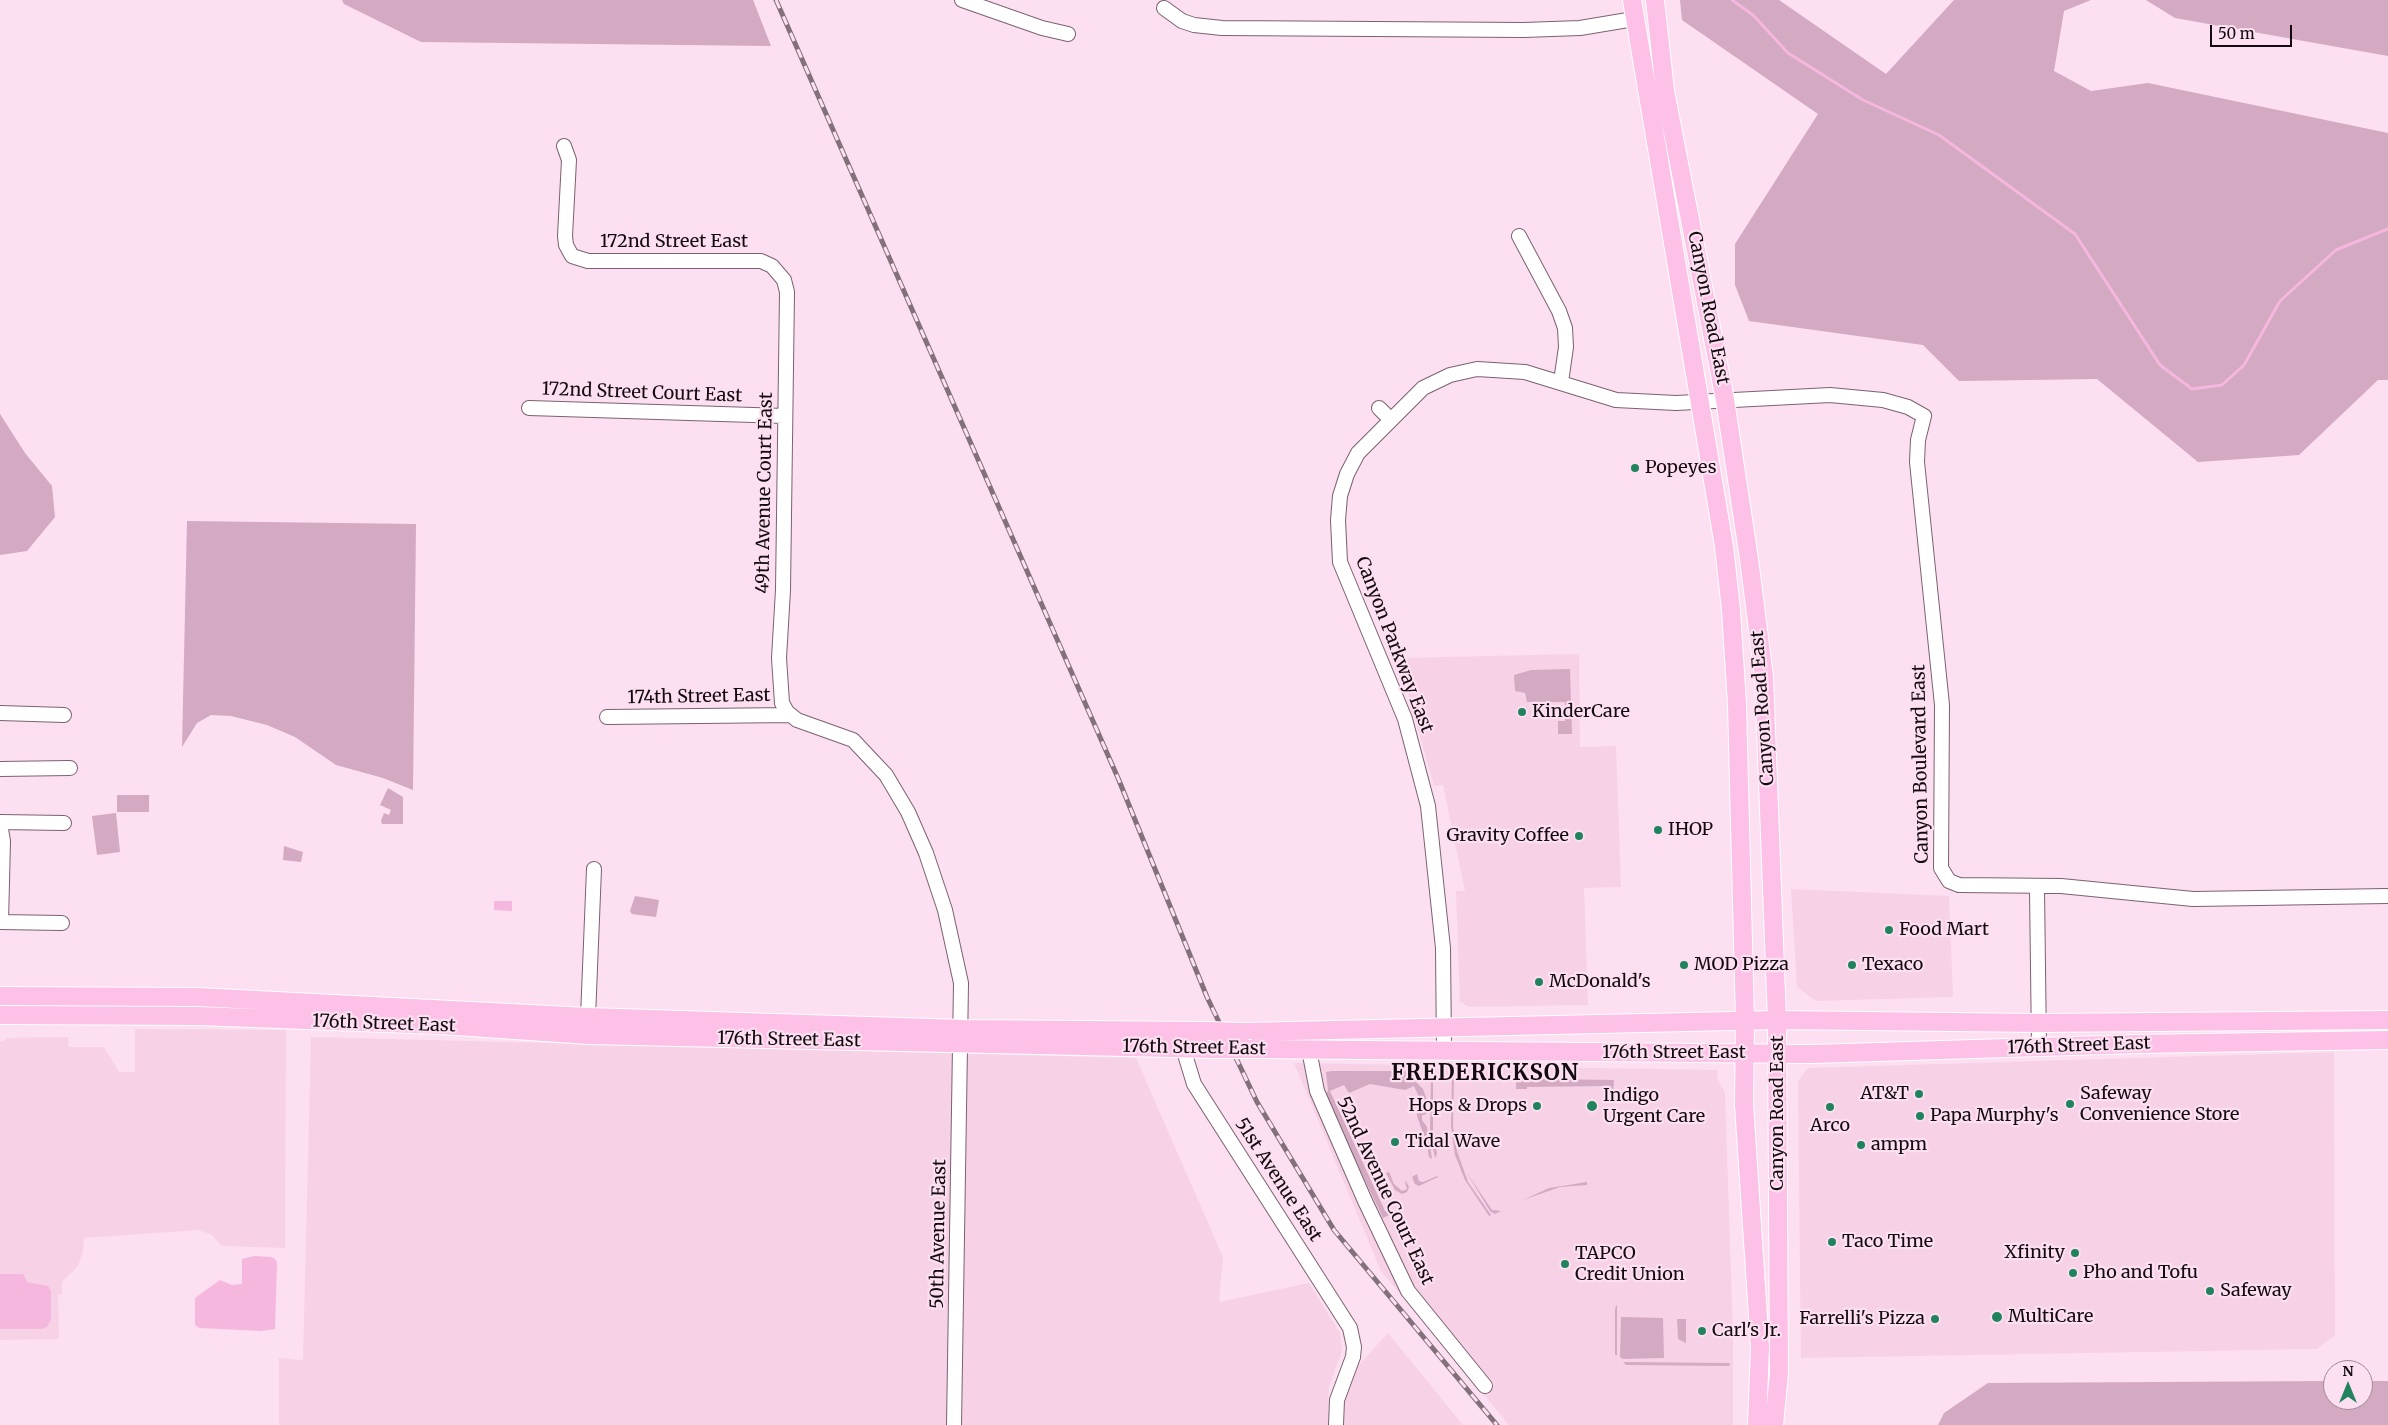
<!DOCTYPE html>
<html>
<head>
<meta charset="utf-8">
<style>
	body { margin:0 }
	#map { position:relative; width:2388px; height:1425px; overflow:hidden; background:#fcdff0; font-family:Merriweather,serif }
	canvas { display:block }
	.north { position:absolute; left:2323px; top:1360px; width:50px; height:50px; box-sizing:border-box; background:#fcdff0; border:1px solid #9f8a97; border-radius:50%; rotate:0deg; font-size:14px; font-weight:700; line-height:20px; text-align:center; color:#140b11 }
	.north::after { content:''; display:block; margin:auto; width:18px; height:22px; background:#20835d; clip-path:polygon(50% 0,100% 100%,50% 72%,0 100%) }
	.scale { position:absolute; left:2210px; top:25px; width:82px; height:22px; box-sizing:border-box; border:2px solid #140b11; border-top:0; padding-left:6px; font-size:15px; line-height:18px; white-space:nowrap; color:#140b11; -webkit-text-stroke:4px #fcdff0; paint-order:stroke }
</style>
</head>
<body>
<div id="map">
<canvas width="2388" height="1425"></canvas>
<div class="north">N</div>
<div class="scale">50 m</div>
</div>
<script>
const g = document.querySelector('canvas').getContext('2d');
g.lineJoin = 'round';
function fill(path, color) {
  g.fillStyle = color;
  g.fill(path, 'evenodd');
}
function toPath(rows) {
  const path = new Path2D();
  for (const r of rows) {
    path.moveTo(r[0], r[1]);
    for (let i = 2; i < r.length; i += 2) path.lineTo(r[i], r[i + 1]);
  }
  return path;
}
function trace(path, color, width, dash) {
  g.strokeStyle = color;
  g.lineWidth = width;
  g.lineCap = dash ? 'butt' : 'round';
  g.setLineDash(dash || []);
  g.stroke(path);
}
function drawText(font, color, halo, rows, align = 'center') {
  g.font = font + ' Merriweather,serif';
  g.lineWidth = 4.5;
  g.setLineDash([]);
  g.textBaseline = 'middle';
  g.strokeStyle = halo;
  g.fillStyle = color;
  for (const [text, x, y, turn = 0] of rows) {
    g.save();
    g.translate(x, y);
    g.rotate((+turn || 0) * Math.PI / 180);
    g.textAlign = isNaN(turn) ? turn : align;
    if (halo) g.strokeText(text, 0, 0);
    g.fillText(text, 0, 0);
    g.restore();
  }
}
fill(toPath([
	[1579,654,1580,747,1616,746,1621,887,1584,888,1588,1005,1469,1007,1460,1002,1456,891,1465,891,1443,785,1434,786,1398,658],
	[1791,889,1949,896,1953,997,1816,1001,1797,987],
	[135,1029,286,1030,285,1248,222,1246,212,1235,199,1230,84,1238,83,1252,78,1266,62,1282,62,1294,58,1295,59,1339,0,1340,0,1041,4,1041,7,1038,68,1037,69,1047,104,1047,119,1072,135,1072],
	[311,1037,1136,1058,1223,1257,1219,1302,1309,1283,1340,1333,1342,1351,1329,1387,1328,1425,279,1425,279,1358,303,1360],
	[2334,1052,2335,1335,2317,1349,1801,1358,1798,1081,1808,1068],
	[1294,1063,1717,1070,1718,1080,1725,1093,1733,1334,1733,1425,1509,1425,1381,1271],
	[1388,1333,1463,1425,1344,1425,1344,1393,1349,1376]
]), '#f7d2e7');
fill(toPath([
	[342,0,753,0,771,46,421,42,344,4],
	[1680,0,1779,0,1886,74,1954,0,2091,0,2064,11,2054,71,2091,91,2148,83,2388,133,2388,380,2378,380,2299,455,2198,462,2097,379,1959,381,1923,345,1749,321,1735,285,1735,244,1818,114,1682,20],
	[2146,0,2388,0,2388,56,2175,18],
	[0,414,25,453,52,486,55,517,27,551,0,555],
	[187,521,416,524,413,790,383,778,336,765,295,737,267,725,231,716,211,715,197,723,182,747],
	[1570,669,1572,734,1558,734,1558,721,1565,721,1565,702,1527,702,1525,693,1515,691,1514,675,1531,670],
	[388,788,403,797,403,824,382,824,381,821,384,813,389,815,391,810,380,805],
	[117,795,149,795,149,812,117,812],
	[116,813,120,852,97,855,92,816],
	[284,846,303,852,301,862,283,860],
	[635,896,659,900,656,917,632,914,630,911],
	[1332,1071,1405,1071,1423,1089,1427,1100,1427,1114,1422,1115,1422,1120,1427,1127,1432,1159,1429,1157,1427,1144,1417,1116,1417,1109,1422,1104,1414,1086,1405,1090,1370,1084,1349,1093,1344,1085,1330,1091,1385,1211,1389,1209,1394,1213,1383,1218,1324,1095,1328,1091,1326,1072],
	[1431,1074,1433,1075,1433,1132,1437,1154,1435,1158,1430,1133],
	[1452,1075,1454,1075,1453,1126,1457,1151,1468,1182,1491,1215,1489,1216,1465,1180,1455,1155,1451,1126],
	[1544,1079,1614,1080,1613,1093,1610,1093,1609,1086,1527,1087,1527,1089,1516,1089,1516,1081],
	[1389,1172,1394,1184,1402,1191,1407,1189,1405,1182,1406,1181,1409,1187,1407,1192,1402,1194,1395,1190,1386,1173],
	[1467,1173,1492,1210,1501,1211,1495,1214,1490,1211],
	[1417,1174,1419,1181,1423,1182,1437,1176,1438,1177,1419,1186,1415,1184,1412,1177],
	[1587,1182,1587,1185,1560,1187,1523,1200,1549,1188],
	[1617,1304,1617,1355,1615,1355,1615,1309],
	[1621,1317,1663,1318,1664,1358,1623,1359,1620,1357],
	[1677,1319,1686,1319,1686,1343,1678,1339],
	[1623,1362,1730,1363,1729,1366,1626,1365],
	[2333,1381,2333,1400,2363,1400,2363,1381,2388,1381,2388,1425,1938,1425,1944,1413,1988,1383]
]), '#d4a9c2');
fill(toPath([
	[494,901,512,901,512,911,494,910],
	[254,1256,271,1257,275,1259,277,1263,275,1329,261,1331,200,1328,195,1325,195,1298,220,1280,232,1285,242,1284,242,1259],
	[0,1274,23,1274,27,1282,48,1286,51,1291,51,1320,47,1327,41,1329,0,1329]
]), '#f5b7dd');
trace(toPath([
	[1732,0,1753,15,1788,53,1863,100,1939,135,2075,234,2160,365,2192,389,2222,385,2244,365,2280,301,2336,250,2388,229]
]), '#f5b7dd', 3);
const minor = toPath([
	[962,0,1042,28,1068,34],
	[1164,8,1182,21,1194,25,1222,28,1524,30,1580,28,1634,19],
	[564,146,569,160,565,236,566,245,572,256,588,261,761,261,772,266,784,280,787,292,783,590,779,658,782,703,787,712,797,720,853,740,886,775,908,812,926,853,945,910,961,983,954,1425],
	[1519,236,1559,311,1565,328,1566,347,1561,382],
	[529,408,785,416],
	[1379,408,1390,419],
	[0,713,64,715],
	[607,717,791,715],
	[0,769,70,768],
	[0,822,64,823],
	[0,824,3,841,1,922],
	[2037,888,2039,1047],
	[0,922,62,923],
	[588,1017,594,869],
	[1183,1048,1194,1084,1350,1328,1354,1347,1353,1357,1337,1400,1336,1425],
	[1444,1049,1443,948,1428,806,1405,719,1340,562,1338,520,1340,496,1347,474,1358,453,1423,388,1450,375,1477,369,1525,372,1616,400,1676,403,1830,395,1883,400,1908,407,1924,416,1918,440,1917,462,1942,705,1941,868,1949,881,1959,885,2061,886,2193,899,2388,896],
	[1309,1050,1317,1091,1365,1201,1408,1291,1485,1386]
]);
const major = toPath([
	[1632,0,1724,546,1731,610,1737,704,1745,1021,1744,1105,1760,1347,1757,1425],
	[1655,0,1665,91,1725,400,1749,559,1764,677,1777,1020,1779,1373,1774,1425],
	[0,996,198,997,588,1017,962,1029,1208,1031],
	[0,1015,198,1016,441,1025,589,1035,1215,1049],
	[1244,1032,1777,1020,2039,1023,2388,1020],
	[1252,1049,1812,1054,2137,1044,2388,1040]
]);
trace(minor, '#7b6270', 16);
trace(major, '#fff', 20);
trace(minor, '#fff', 14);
trace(major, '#fdc0e6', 18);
const rail = toPath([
	[776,0,1118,778,1207,997,1257,1102,1334,1230,1497,1425]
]);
trace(rail, '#82707b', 5);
trace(rail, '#fcdff0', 3, [9]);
const majorBridge = toPath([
	[1208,1031,1244,1032],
	[1215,1049,1252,1049]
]);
trace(majorBridge, '#fff', 20, []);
trace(majorBridge, '#fdc0e6', 18);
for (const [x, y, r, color] of [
	[1635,468,5,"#20835d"],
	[1522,712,5,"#20835d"],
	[1658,830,5,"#20835d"],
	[1579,836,5,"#20835d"],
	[1889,930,5,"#20835d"],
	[1684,965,5,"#20835d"],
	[1852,965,5,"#20835d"],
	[1539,982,5,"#20835d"],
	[1919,1094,5,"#20835d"],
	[2070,1104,5,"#20835d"],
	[1537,1106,5,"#20835d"],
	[1592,1106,6,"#20835d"],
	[1830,1107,5,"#20835d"],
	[1920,1116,5,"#20835d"],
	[1395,1142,5,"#20835d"],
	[1861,1145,5,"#20835d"],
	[1832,1242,5,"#20835d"],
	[2075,1253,5,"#20835d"],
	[1565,1264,5,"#20835d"],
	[2073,1273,5,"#20835d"],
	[2210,1291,5,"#20835d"],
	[1997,1317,6,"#20835d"],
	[1935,1319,5,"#20835d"],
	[1702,1331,5,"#20835d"]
]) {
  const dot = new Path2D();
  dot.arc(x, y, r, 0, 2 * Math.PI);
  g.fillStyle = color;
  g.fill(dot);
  trace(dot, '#fcdff0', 2);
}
drawText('18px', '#140b11', '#fcdff0', [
	["172nd Street East",674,242],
	["Canyon Road East",1708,308,79],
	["172nd Street Court East",642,393,2],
	["49th Avenue Court East",765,493,-89],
	["Canyon Parkway East",1394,645,69],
	["174th Street East",699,697,-1],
	["Canyon Road East",1763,708,-94],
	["Canyon Boulevard East",1921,764,-91],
	["176th Street East",384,1024,2],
	["176th Street East",789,1040,1],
	["176th Street East",2079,1046,-2],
	["176th Street East",1194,1048,1],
	["176th Street East",1674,1053],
	["Canyon Road East",1778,1113,-90],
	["51st Avenue East",1278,1180,57],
	["52nd Avenue Court East",1385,1191,65],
	["50th Avenue East",939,1234,-89]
]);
drawText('18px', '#140b11', '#fcdff0', [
	["Popeyes",1645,468],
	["KinderCare",1532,712],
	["IHOP",1668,830],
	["Gravity Coffee",1569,836,"right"],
	["Food Mart",1899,930],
	["MOD Pizza",1694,965],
	["Texaco",1862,965],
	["McDonald's",1549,982],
	["AT&T",1909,1094,"right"],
	["Safeway",2080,1094],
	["Convenience Store",2080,1115],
	["Indigo",1603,1096],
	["Urgent Care",1603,1117],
	["Hops & Drops",1527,1106,"right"],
	["Papa Murphy's",1930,1116],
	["Arco",1830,1126,"center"],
	["Tidal Wave",1405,1142],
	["ampm",1871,1145],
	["Taco Time",1842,1242],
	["Xfinity",2065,1253,"right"],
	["TAPCO",1575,1254],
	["Credit Union",1575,1275],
	["Pho and Tofu",2083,1273],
	["Safeway",2220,1291],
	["MultiCare",2008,1317],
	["Farrelli's Pizza",1925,1319,"right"],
	["Carl's Jr.",1712,1331]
], 'left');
g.letterSpacing = '1px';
drawText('bold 22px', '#140b11', '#fcdff0', [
	["FREDERICKSON",1485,1074]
]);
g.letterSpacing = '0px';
</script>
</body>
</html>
